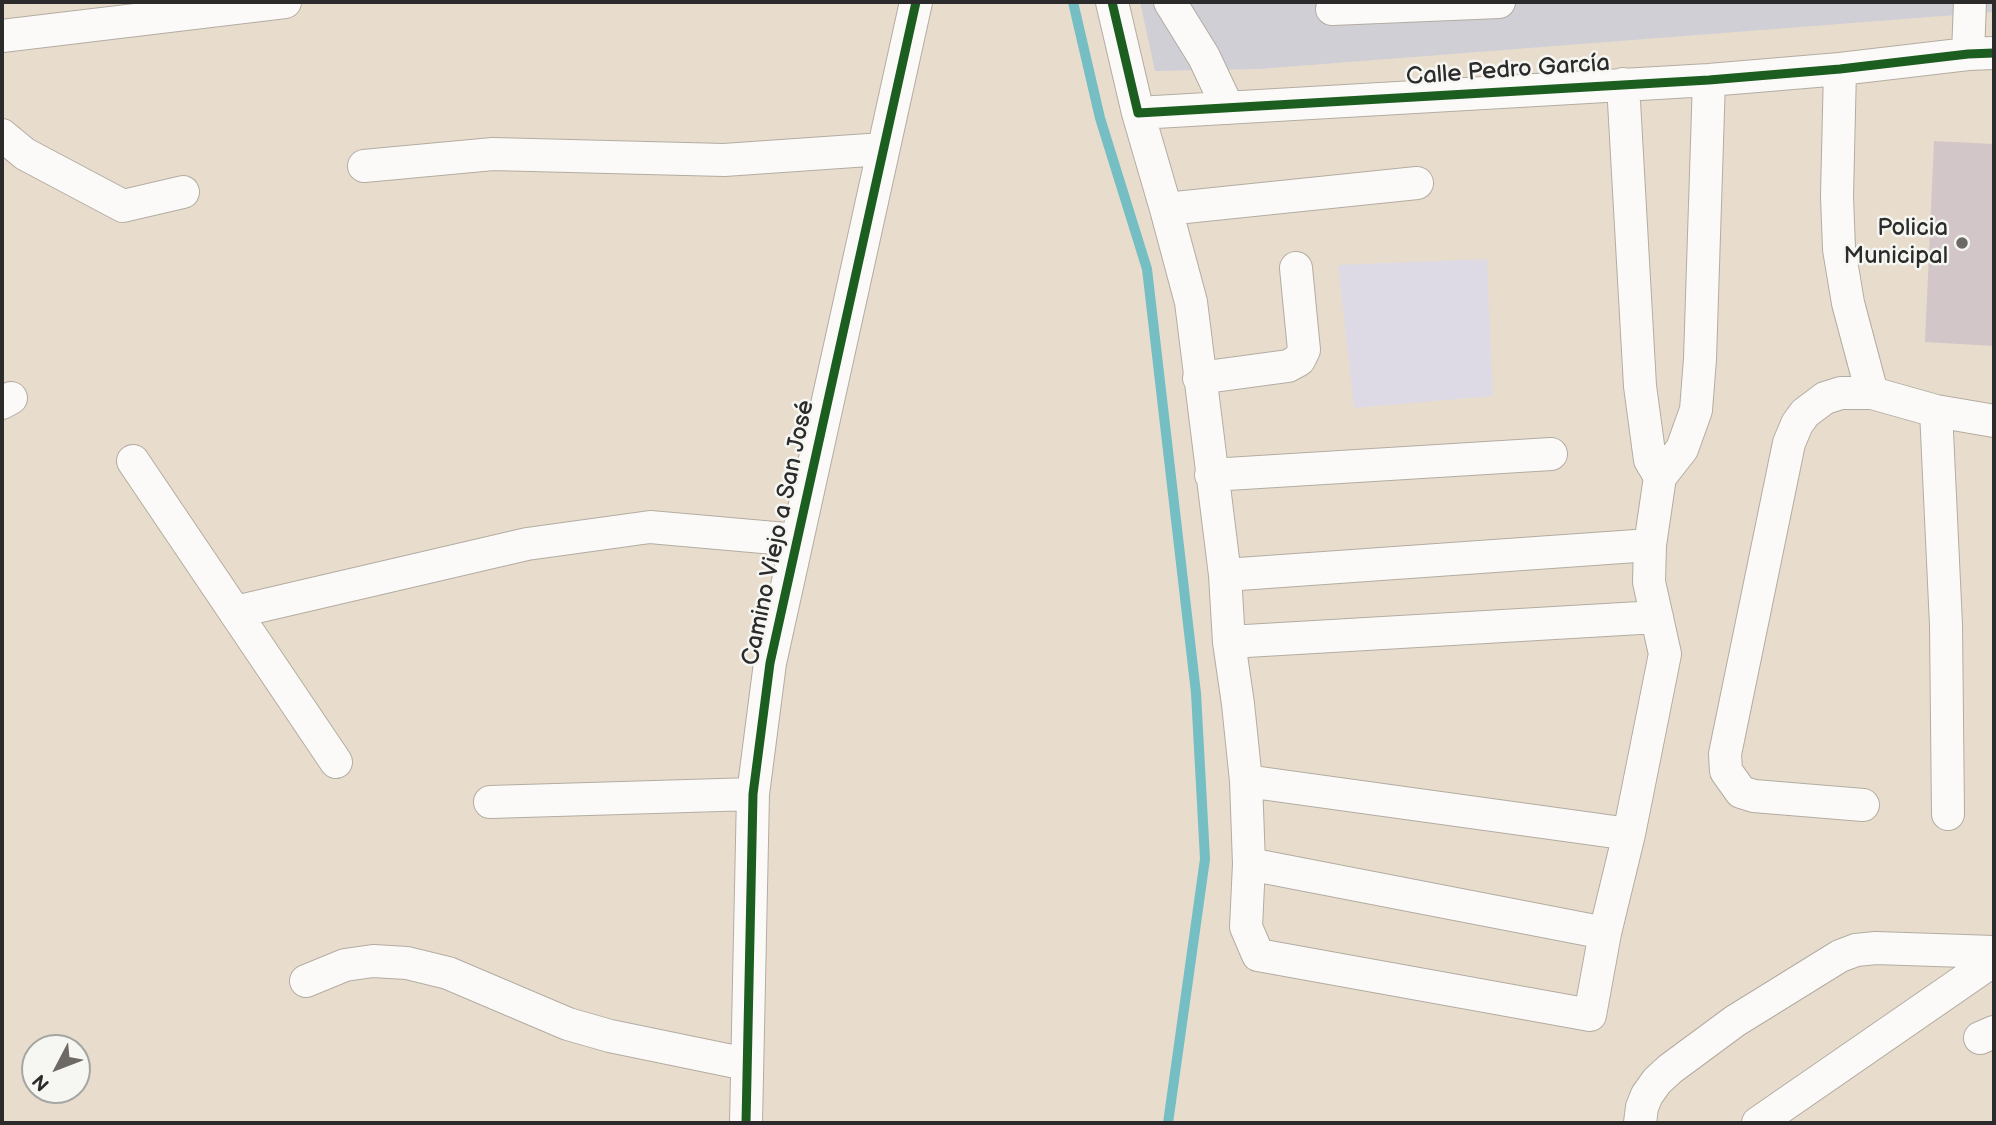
<!DOCTYPE html>
<html>
<head>
<meta charset="utf-8">
<style>
	body { margin:0 }
	#map { position:relative; width:1996px; height:1125px; overflow:hidden; background:#e8ddcd; font-family:"Balsamiq Sans",sans-serif }
	canvas { display:block }
	.frame { position:absolute; inset:0; border:4px solid #2b2b2b; pointer-events:none }
	.north { position:absolute; left:21px; top:1034px; width:70px; height:70px; box-sizing:border-box; background:#f6f6f2; border:2px solid #a5a5a2; border-radius:50%; rotate:228deg; font-size:19px; font-weight:700; line-height:28px; text-align:center; color:#2b2b2b }
	.north::after { content:''; display:block; margin:auto; width:24px; height:32px; background:#6d6964; clip-path:polygon(50% 0,100% 100%,50% 72%,0 100%) }
</style>
</head>
<body>
<div id="map">
<canvas width="1996" height="1125"></canvas>
<div class="frame"></div>
<div class="north">N</div>
</div>
<script>
const g = document.querySelector('canvas').getContext('2d');
g.lineJoin = 'round';
function fill(path, color) {
  g.fillStyle = color;
  g.fill(path, 'evenodd');
}
function toPath(rows) {
  const path = new Path2D();
  for (const r of rows) {
    path.moveTo(r[0], r[1]);
    for (let i = 2; i < r.length; i += 2) path.lineTo(r[i], r[i + 1]);
  }
  return path;
}
function trace(path, color, width, dash) {
  g.strokeStyle = color;
  g.lineWidth = width;
  g.lineCap = dash ? 'butt' : 'round';
  g.setLineDash(dash || []);
  g.stroke(path);
}
function drawText(font, color, halo, rows, align = 'center') {
  g.font = font + ' "Balsamiq Sans",sans-serif';
  g.lineWidth = 5;
  g.setLineDash([]);
  g.textBaseline = 'middle';
  g.strokeStyle = halo;
  g.fillStyle = color;
  for (const [text, x, y, turn = 0] of rows) {
    g.save();
    g.translate(x, y);
    g.rotate((+turn || 0) * Math.PI / 180);
    g.textAlign = isNaN(turn) ? turn : align;
    if (halo) g.strokeText(text, 0, 0);
    g.fillText(text, 0, 0);
    g.restore();
  }
}
fill(toPath([
	[1487,259,1493,396,1354,408,1338,265]
]), '#dedae5');
fill(toPath([
	[1140,2,1994,2,1994,12,1259,69,1155,71]
]), '#d1cfd6');
trace(toPath([
	[1073,2,1100,118,1147,269,1196,693,1205,859,1168,1123]
]), '#74bec4', 10);
fill(toPath([
	[1934,141,1994,144,1994,346,1925,342]
]), '#d2c6c8');
const minor = toPath([
	[1112,2,1138,113,1166,209,1191,302,1225,575,1229,642,1238,704,1246,781,1249,864,1246,927,1258,955,1590,1015,1605,933,1629,834],
	[1170,2,1204,57,1228,108],
	[1332,9,1499,2],
	[2,36,285,2],
	[1968,54,1970,2],
	[1840,69,1837,196,1839,249,1848,303,1872,393],
	[1623,84,1640,386,1650,460,1660,477],
	[1138,113,1709,80,1840,69,1968,54,1994,53],
	[2,135,25,154,123,206,183,192],
	[364,166,493,154,724,160,883,149],
	[1166,209,1417,183],
	[1199,378,1288,366,1299,360,1304,350,1296,268],
	[2,403,11,398],
	[1936,411,1946,625,1948,814],
	[133,461,336,762],
	[1211,475,1551,454],
	[1225,575,1650,545],
	[235,612,527,544,650,527,797,540],
	[1229,642,1657,617],
	[1246,781,1629,834,1665,654,1649,582,1650,545,1660,477,1682,449,1696,410,1700,359,1709,80],
	[490,802,753,794],
	[1863,805,1754,796,1741,792,1726,771,1725,754,1789,443,1797,424,1805,413,1825,398,1841,393,1872,393,1936,411,1994,421],
	[1249,864,1605,933],
	[306,981,345,965,373,961,407,963,448,973,568,1024,610,1036,746,1064],
	[1980,1038,1994,1032],
	[746,1123,753,794,770,663,916,2],
	[1640,1123,1642,1107,1647,1095,1657,1081,1670,1069,1735,1021,1840,956,1856,950,1876,948,1994,952],
	[1758,1123,1994,960]
]);
trace(minor, '#b3aca2', 34);
trace(minor, '#fcfaf8', 32);
trace(toPath([
	[1112,2,1138,113,1709,80,1840,69,1968,54,1994,53],
	[746,1123,753,794,770,663,916,2]
]), '#1b5e20', 9);
for (const [x, y, r, color] of [
	[1962,243,7,"#6d6964"]
]) {
  const dot = new Path2D();
  dot.arc(x, y, r, 0, 2 * Math.PI);
  g.fillStyle = color;
  g.fill(dot);
  trace(dot, '#f6f6f2', 2.5);
}
drawText('24px', '#2b2b2b', '#f6f6f2', [
	["Calle Pedro García",1508,71,-4],
	["Camino Viejo a San José",779,533,-78]
]);
drawText('24px', '#2b2b2b', '#f6f6f2', [
	["Policia",1948,229],
	["Municipal",1948,257]
], 'right');
</script>
</body>
</html>
